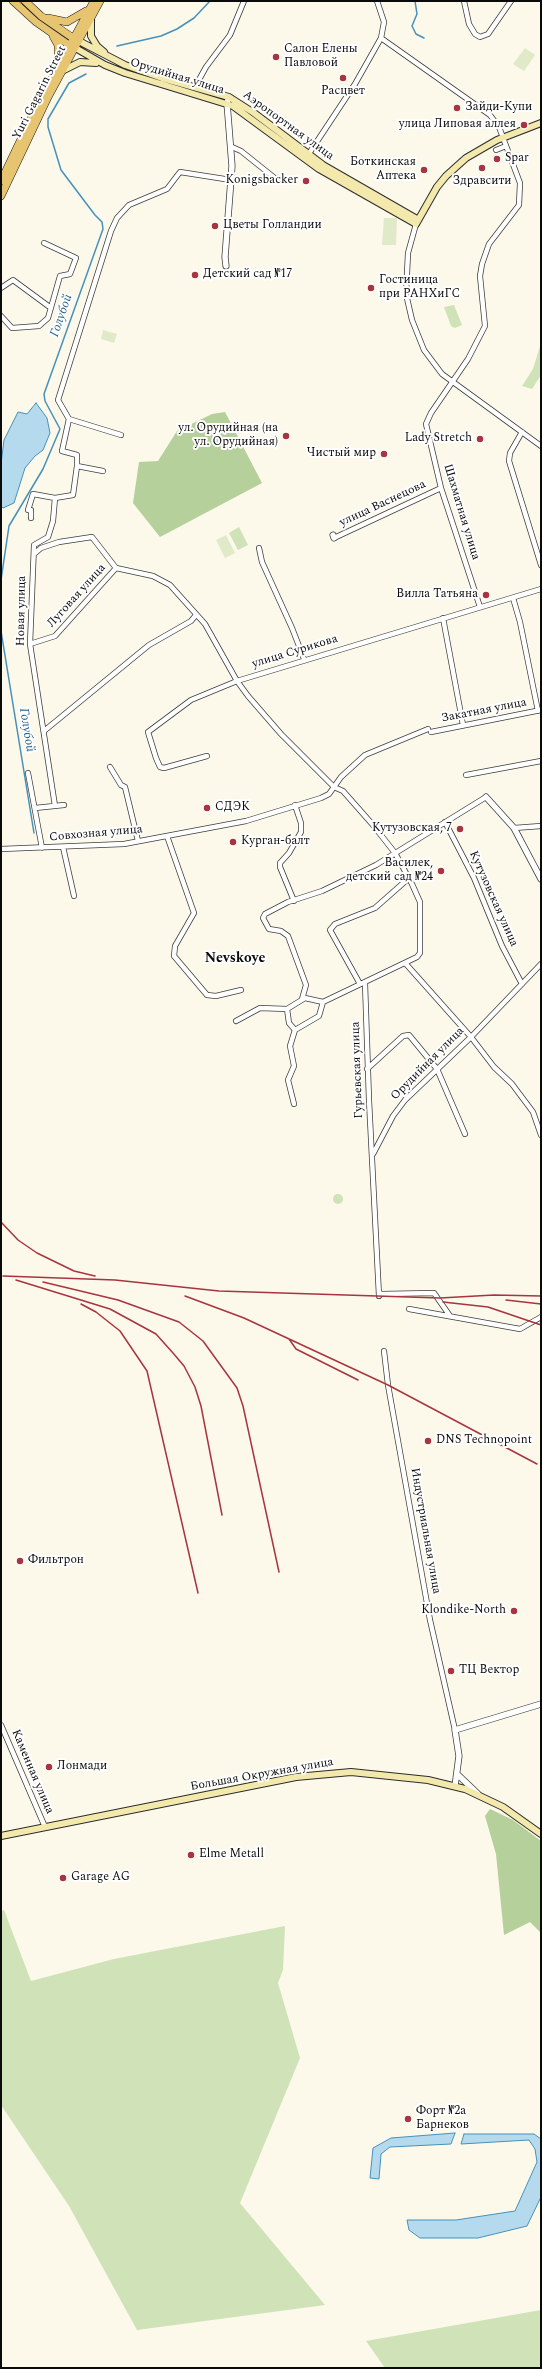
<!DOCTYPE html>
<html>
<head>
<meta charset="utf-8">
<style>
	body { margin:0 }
	#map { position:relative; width:542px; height:2369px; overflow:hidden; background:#fcf8ea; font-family:Spectral,serif }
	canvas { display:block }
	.frame { position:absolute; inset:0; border:2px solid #0a0a0a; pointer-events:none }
</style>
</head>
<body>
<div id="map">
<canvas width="542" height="2369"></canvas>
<div class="frame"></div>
</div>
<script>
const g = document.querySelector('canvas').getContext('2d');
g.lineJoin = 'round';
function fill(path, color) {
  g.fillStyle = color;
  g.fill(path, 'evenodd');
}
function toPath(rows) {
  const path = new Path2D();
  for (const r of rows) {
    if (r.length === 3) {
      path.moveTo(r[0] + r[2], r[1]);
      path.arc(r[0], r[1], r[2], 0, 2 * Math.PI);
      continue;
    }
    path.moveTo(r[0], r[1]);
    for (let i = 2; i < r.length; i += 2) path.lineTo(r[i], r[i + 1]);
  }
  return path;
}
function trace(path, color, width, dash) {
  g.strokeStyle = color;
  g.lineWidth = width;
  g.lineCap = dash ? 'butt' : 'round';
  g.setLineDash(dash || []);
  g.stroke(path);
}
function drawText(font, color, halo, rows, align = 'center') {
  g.font = font + ' Spectral,serif';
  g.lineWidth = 4;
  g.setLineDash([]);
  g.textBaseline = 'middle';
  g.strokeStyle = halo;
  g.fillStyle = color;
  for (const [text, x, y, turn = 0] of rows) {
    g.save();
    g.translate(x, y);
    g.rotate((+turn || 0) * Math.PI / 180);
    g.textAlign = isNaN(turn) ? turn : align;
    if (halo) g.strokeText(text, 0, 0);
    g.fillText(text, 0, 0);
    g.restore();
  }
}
fill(toPath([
	[454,305,462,325,455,328,451,326,444,307],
	[541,343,541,375,532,389,522,386,533,369],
	[239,527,248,545,238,550,229,533],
	[338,1199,5],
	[4,1910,31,1981,114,1959,285,1926,283,1970,278,1983,300,2058,240,2203,325,2305,137,2330,69,2206,1,2105,1,1911],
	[541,2310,541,2368,385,2368,366,2341]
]), '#cfe2b8');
fill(toPath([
	[225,412,262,483,160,537,133,503,139,462,158,461,177,431,212,414],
	[490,1809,513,1820,541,1841,541,1933,530,1922,504,1935,496,1854,485,1816]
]), '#b5d09a');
fill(toPath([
	[525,48,535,55,524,71,513,64],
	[384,218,397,218,396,245,382,245],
	[103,330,117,334,114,343,101,339],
	[226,535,235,553,225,558,216,540]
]), '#e0eac9');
const water = toPath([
	[36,403,47,418,50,433,43,450,35,456,25,468,14,503,3,508,1,506,1,464,4,440,18,412,27,414,36,403],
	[455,2133,451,2144,390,2147,381,2154,379,2179,370,2178,373,2148,391,2138,455,2133],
	[464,2134,534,2134,541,2139,541,2197,527,2226,478,2238,420,2238,409,2230,407,2220,456,2220,515,2211,537,2162,535,2149,529,2140,461,2144,464,2134]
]);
fill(water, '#b5daed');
trace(water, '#4591bb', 1);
trace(toPath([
	[415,1,417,14,412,26,416,34,424,38],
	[117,46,161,36,177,29,194,18,210,1],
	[1,580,9,526,43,469,60,429,45,401,44,394,103,229,102,222,95,215,61,170,48,127,48,119,69,83,86,74],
	[1,631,34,833]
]), '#4591bb', 1.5);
const minor = toPath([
	[464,1,469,24,475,34,480,37,488,34,511,1],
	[381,38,490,115,499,127,520,183,519,205,489,244,482,264,480,276,485,326,468,359,431,413,426,424,441,488,480,607],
	[195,87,206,67,230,35,244,1],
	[232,147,241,151,276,179],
	[496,150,506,146],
	[308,155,355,84,381,38,384,22,377,1],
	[416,224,408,253,406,294,412,320,424,350,442,374,541,446],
	[1,288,13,280,51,308],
	[1,316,12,328,39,326,48,318,60,276,70,274,76,258,44,243],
	[69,419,62,451,77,455,77,466,103,471],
	[522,432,510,453,509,461,541,565],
	[121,435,69,419,58,400,111,231,117,218,129,205,167,189,180,172,231,180],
	[55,498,53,521,48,537,34,545,30,644,55,806],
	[31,518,31,510,28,510,33,494,55,498,73,495,77,466],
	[334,538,441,488],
	[259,548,262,562,292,628,304,659],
	[34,554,41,548,59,542,92,537,116,568,153,576,170,585,205,624,237,681,248,696,281,734,334,787,343,791,373,825,395,853,412,884,420,902,420,953,417,957,323,1002,319,1016,295,1030,290,1046,294,1066,288,1080,294,1104],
	[513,598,520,622,538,711],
	[443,618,463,725],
	[30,644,55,636,116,568],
	[44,731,149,645,191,621,196,615],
	[431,732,541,710],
	[207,756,164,768,160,767,156,758,148,732,191,700,237,681,541,589],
	[110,767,121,785,125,787,138,841],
	[28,773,42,848],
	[466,775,541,761],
	[35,808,64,805],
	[445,822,474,878,502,946,522,984],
	[514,828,541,826],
	[167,836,194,913,175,946,174,956,207,995,216,996,241,990],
	[63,847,74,896],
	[1,849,124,844,246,821,321,798,329,794,341,777,365,755,428,729],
	[294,901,280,867,280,863,289,853,301,832,301,823,295,805],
	[406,964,471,1037,494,1067,512,1084,533,1112,541,1135],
	[365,983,369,1100,379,1296],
	[360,984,330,930,335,924,375,908,409,878],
	[302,999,306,985,288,936,281,931,269,929,263,918,265,914,288,902,322,891,376,865,486,797],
	[287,1009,305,998,323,1002],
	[236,1021,260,1008,287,1009,289,1023,295,1030],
	[367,1069,403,1036,409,1035,437,1069,465,1134],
	[373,1154,393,1116,405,1100,471,1037,541,964],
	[379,1292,381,1294,434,1293,450,1316],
	[409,1309,520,1329,541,1317],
	[384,1351,388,1385,430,1620,455,1730],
	[1,1725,45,1827]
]);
const tertiary = toPath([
	[226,266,225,257,232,166,227,103,229,97],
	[333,535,334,538],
	[486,797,514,828,541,879],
	[457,1774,478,1794],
	[455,1786,459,1756,455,1730,541,1704]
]);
const secondary = toPath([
	[91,20,91,36,97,46,104,52],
	[75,39,125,65,162,78,229,97,254,113,323,165,417,219],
	[72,46,105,65,125,73,233,106,319,169,416,224,437,187,446,176,466,158,497,140,541,123],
	[62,71,80,62,96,63],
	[1,1836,296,1777,351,1772,428,1780,465,1789,503,1807,541,1834]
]);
const primary = toPath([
	[13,1,36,22,69,45],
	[25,1,41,16,73,38],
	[48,18,67,22,86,11],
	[53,36,58,45,58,60],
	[1,181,34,112,94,1],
	[1,196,48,97,100,1]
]);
trace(minor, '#3d3d3d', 6);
trace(tertiary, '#3d3d3d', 7);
trace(secondary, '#2c2c2c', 8);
trace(primary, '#1b1b1b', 8);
trace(minor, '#fff', 4.5);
trace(tertiary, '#fff', 5.5);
trace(secondary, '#f4e9ad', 6);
trace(primary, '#e7c46f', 7);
trace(toPath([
	[1,1222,18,1240,37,1253,74,1271,95,1276],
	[3,1276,115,1280,219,1291,440,1298,494,1295,541,1296],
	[16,1280,110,1309,156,1334,173,1353,184,1366,195,1387,201,1406,222,1515],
	[43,1282,118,1300,179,1322,203,1341,237,1388,243,1406,279,1572],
	[185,1296,244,1318,388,1385,537,1464],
	[506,1300,541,1304],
	[443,1302,488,1307,541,1325],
	[81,1304,96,1312,120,1331,147,1371,198,1593],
	[289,1339,296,1349,358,1380]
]), '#a7353f', 1.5);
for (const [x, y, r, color] of [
	[276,57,4,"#a7353f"],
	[343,78,4,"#a7353f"],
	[457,108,4,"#a7353f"],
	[524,125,4,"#a7353f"],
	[497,159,4,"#a7353f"],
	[482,168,4,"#a7353f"],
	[424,170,4,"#a7353f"],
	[306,181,4,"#a7353f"],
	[215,226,4,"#a7353f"],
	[195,275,4,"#a7353f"],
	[371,288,4,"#a7353f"],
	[286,436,4,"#a7353f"],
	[480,439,4,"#a7353f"],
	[384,454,4,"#a7353f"],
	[486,595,4,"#a7353f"],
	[207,808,4,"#a7353f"],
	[460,829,4,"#a7353f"],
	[233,842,4,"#a7353f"],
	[441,871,4,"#a7353f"],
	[428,1441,4,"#a7353f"],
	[20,1561,4,"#a7353f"],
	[514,1611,4,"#a7353f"],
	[451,1671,4,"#a7353f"],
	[49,1767,4,"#a7353f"],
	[191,1855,4,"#a7353f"],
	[63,1878,4,"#a7353f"],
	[408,2119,4,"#a7353f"]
]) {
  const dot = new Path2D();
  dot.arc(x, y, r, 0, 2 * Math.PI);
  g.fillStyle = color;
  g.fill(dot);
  trace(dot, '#fff', 1.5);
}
drawText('12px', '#0a0a0a', '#fff', [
	["Салон Елены",284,50],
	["Павловой",284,64],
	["Расцвет",343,92,"center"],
	["Зайди-Купи",465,108],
	["улица Липовая аллея",516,125,"right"],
	["Spar",505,159],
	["Боткинская",416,163,"right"],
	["Аптека",416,177,"right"],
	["Konigsbacker",298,181,"right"],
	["Здравсити",482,182,"center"],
	["Цветы Голландии",223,226],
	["Детский сад №17",203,275],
	["Гостиница",379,281],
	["при РАНХиГС",379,295],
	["ул. Орудийная (на",278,429,"right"],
	["ул. Орудийная)",278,443,"right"],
	["Lady Stretch",472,439,"right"],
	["Чистый мир",376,454,"right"],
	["Вилла Татьяна",478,595,"right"],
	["СДЭК",215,808],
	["Кутузовская, 7",452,829,"right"],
	["Курган-балт",241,842],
	["Василек,",433,864,"right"],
	["детский сад №24",433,878,"right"],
	["DNS Technopoint",436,1441],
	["Фильтрон",28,1561],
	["Klondike-North",506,1611,"right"],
	["ТЦ Вектор",459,1671],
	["Лонмади",57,1767],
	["Elme Metall",199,1855],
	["Garage AG",71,1878],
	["Форт №2а",416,2112],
	["Барнеков",416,2126]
], 'left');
drawText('12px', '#0a0a0a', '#fff', [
	["Орудийная улица",177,77,17],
	["Yuri Gagarin Street",40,93,-63],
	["Аэропортная улица",288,126,36],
	["улица Васнецова",383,504,-25],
	["Шахматная улица",461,512,73],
	["Луговая улица",77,596,-48],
	["Новая улица",22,611,-89],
	["улица Сурикова",295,652,-17],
	["Закатная улица",484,711,-11],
	["Совхозная улица",96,834,-5],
	["Кутузовская улица",493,899,66],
	["Орудийная улица",428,1064,-45],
	["Гурьевская улица",358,1070,-92],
	["Индустриальная улица",425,1531,80],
	["Каменная улица",32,1772,67],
	["Большая Окружная улица",262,1775,-10]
]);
drawText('italic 13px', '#25628a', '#fff', [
	["Голубой",62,316,-71],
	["Голубой",26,730,81]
]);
drawText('bold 14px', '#0a0a0a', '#fff', [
	["Nevskoye",235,959]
]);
</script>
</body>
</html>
